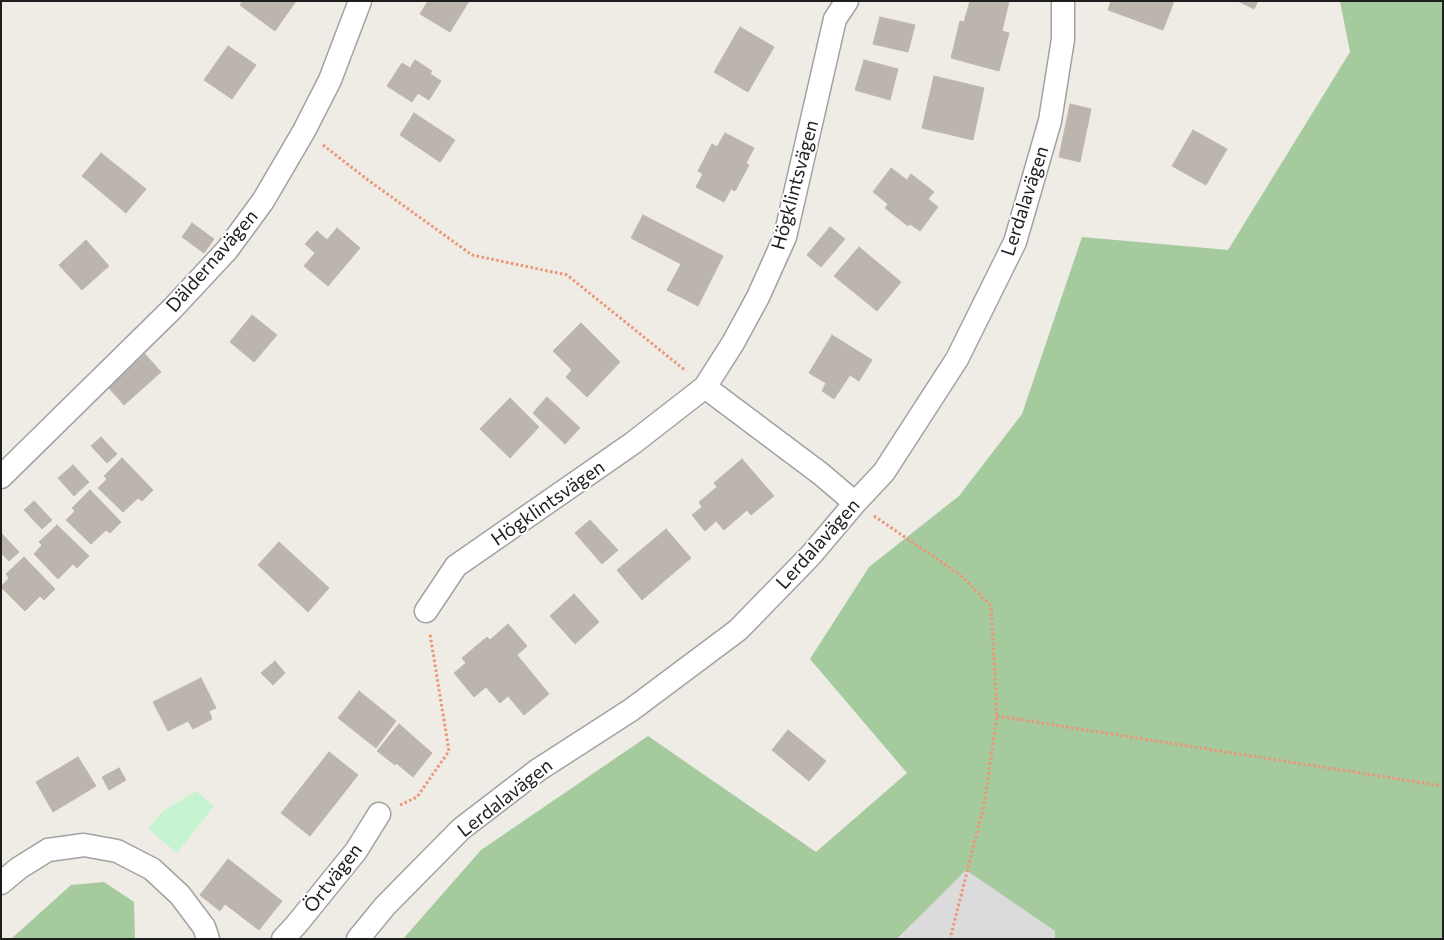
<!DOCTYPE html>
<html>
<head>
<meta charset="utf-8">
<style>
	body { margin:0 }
	#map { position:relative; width:1444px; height:940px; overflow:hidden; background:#eeece5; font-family:Commissioner,sans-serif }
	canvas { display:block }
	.frame { position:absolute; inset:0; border:2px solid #1e1e1e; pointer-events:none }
</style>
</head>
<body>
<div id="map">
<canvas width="1444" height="940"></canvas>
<div class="frame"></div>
</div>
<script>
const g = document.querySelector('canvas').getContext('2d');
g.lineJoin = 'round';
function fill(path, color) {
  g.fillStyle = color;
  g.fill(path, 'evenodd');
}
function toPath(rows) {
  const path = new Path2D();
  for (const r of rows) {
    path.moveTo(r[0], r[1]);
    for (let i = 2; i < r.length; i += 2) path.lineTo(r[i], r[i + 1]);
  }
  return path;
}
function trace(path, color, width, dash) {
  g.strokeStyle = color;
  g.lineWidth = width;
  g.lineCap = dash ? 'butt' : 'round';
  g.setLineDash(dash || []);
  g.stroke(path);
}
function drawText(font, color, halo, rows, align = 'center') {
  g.font = font + ' Commissioner,sans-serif';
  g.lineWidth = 4;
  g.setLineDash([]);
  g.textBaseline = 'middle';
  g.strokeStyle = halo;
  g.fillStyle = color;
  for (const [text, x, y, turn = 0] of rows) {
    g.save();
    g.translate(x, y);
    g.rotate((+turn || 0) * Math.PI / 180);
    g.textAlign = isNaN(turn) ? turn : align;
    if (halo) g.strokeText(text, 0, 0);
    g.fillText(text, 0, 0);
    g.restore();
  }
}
fill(toPath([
	[966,869,1055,931,1055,939,898,939]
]), '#dcdbdb');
fill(toPath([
	[1340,1,1443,1,1443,939,1055,939,1055,931,966,870,897,939,403,939,481,850,648,736,816,852,907,773,810,659,869,567,959,496,1022,414,1082,237,1228,250,1350,52],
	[104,882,134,902,135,939,11,939,71,885]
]), '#a4ca9d');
fill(toPath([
	[196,791,214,806,177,853,148,829,163,811]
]), '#c6f4d0');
const building = toPath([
	[243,1,296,1,275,31,240,5,243,1],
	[428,1,469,1,450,32,420,14,428,1],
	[970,1,1009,1,1002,31,1009,33,999,71,951,58,960,21,964,22,970,1],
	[1111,1,1174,1,1163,30,1108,10,1111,1],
	[1238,1,1258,1,1254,9,1238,1],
	[880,17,915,25,908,52,873,44,880,17],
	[740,27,774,47,748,92,714,72,740,27],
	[228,46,256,65,232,99,204,80,228,46],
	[415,60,432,71,430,74,441,81,429,100,418,93,412,102,387,86,402,63,410,68,415,60],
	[864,60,898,69,890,100,855,90,864,60],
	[934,76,984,88,973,140,922,128,934,76],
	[1070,104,1091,109,1080,162,1059,157,1070,104],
	[414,113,455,140,440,162,400,135,414,113],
	[1193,130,1227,149,1206,185,1172,166,1193,130],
	[725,133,754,148,746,163,749,165,735,191,731,189,724,202,696,187,703,174,698,171,712,144,717,147,725,133],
	[101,153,146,189,126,213,82,176,101,153],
	[891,168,907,180,911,174,934,192,928,199,938,207,920,231,910,224,908,226,885,208,888,204,873,192,891,168],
	[643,215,723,256,698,306,667,290,681,264,631,238,643,215],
	[192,223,214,239,204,253,182,237,192,223],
	[830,227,845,239,821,267,807,255,830,227],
	[337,228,360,248,328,286,304,266,315,253,305,244,317,231,327,240,337,228],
	[86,240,109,266,82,290,59,265,86,240],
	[859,247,901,282,877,311,834,276,859,247],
	[252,315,277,335,254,362,230,342,252,315],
	[581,323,620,362,587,397,566,377,572,370,553,351,581,323],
	[832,335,872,360,859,381,850,375,834,399,822,391,826,383,809,373,832,335],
	[145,354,161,372,124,405,108,387,145,354],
	[547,397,580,428,565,444,533,413,547,397],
	[510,398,539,427,510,458,480,429,510,398],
	[101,437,117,454,107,463,91,446,101,437],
	[122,458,153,490,142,501,138,498,123,512,98,488,107,479,104,476,122,458],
	[742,459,774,496,751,515,747,510,724,530,716,521,705,531,692,515,702,507,699,502,717,487,714,483,742,459],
	[73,465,89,482,74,496,58,478,73,465],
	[90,490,121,522,110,533,106,530,91,544,66,520,75,511,72,508,90,490],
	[34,501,52,520,42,529,24,510,34,501],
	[590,520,618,550,602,564,575,533,590,520],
	[57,525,89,556,77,568,73,564,58,579,34,554,42,545,39,542,57,525],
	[666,529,691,558,642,600,617,570,666,529],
	[2,534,19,552,9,561,1,553,2,534],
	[279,542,329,588,308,612,258,565,279,542],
	[24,557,55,589,44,600,40,596,25,611,1,587,9,578,6,574,24,557],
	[574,594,599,622,575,644,550,616,574,594],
	[508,624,527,646,517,655,549,694,524,715,508,696,500,703,486,687,474,697,454,673,466,663,462,658,487,637,490,640,508,624],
	[275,661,285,673,273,685,261,673,275,661],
	[201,678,216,708,209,711,212,719,193,729,188,721,168,731,153,702,201,678],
	[359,691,396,721,376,748,338,718,359,691],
	[399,724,432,753,413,777,396,763,395,765,377,751,399,724],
	[788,730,826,761,809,781,772,750,788,730],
	[329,752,358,775,310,836,281,813,329,752],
	[78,757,96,786,53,812,36,782,78,757],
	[119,768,126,780,109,790,102,777,119,768],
	[228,859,282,901,259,930,225,904,220,911,200,895,228,859]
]);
fill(building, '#bbb5ae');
trace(building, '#beb6a9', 1);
const minor = toPath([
	[705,387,821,474,855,503],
	[1,477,172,309,227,250,263,201,304,131,330,80,360,1],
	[426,611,456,566,633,443,705,387,733,343,758,297,785,237,835,19,847,1],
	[1,883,19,868,48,850,84,845,117,851,152,869,180,895,204,927,208,939],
	[283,939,296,925,356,851,379,814],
	[358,939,385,906,461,829,538,770,631,710,738,630,811,555,855,503,884,472,957,359,1015,242,1050,121,1063,39,1063,1]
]);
trace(minor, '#a2a2a2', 25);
trace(toPath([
	[323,145,368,180,472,255,567,275,686,371],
	[874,516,959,574,991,606,997,716,984,805,950,939],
	[997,716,1443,786],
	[400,805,417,797,449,751,430,634]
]), '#ed9577', 3, [2.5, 2.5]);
trace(minor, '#fff', 22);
drawText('19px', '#1e1e1e', '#fff', [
	["Högklintsvägen",795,185,-75],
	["Lerdalavägen",1025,201,-72],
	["Däldernavägen",212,261,-49],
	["Högklintsvägen",548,503,-35],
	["Lerdalavägen",818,544,-48],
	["Lerdalavägen",505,798,-38],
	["Örtvägen",333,878,-52]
]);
</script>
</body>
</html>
